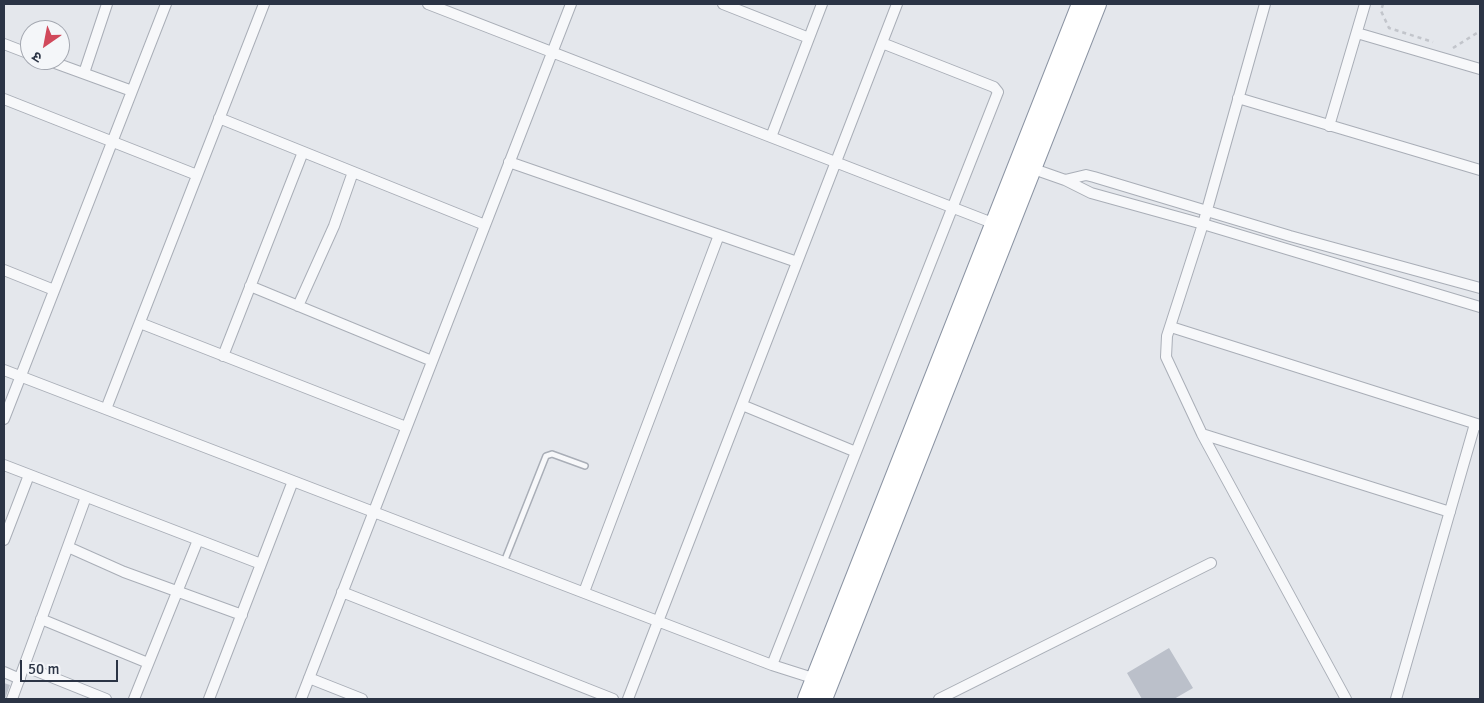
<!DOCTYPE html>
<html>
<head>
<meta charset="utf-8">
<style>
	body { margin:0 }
	#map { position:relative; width:1484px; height:703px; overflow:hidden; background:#e4e7ec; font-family:Signika,"Noto Sans Devanagari",sans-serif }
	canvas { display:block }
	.frame { position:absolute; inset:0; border:5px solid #2b3445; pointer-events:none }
	.north { position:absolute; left:20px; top:20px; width:50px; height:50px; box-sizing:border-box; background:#f4f6f9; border:1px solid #a4a8b1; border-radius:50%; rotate:213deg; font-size:14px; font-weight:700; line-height:20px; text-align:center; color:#2b3445 }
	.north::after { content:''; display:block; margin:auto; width:18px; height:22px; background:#d1495b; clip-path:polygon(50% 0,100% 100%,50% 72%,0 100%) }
	.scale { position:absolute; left:20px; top:660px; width:98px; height:22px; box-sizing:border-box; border:2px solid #2b3445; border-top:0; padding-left:6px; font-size:15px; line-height:18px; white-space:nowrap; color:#2b3445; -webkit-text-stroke:4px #f4f6f9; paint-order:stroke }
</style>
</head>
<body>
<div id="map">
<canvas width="1484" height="703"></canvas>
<div class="frame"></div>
<div class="north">उ</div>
<div class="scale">50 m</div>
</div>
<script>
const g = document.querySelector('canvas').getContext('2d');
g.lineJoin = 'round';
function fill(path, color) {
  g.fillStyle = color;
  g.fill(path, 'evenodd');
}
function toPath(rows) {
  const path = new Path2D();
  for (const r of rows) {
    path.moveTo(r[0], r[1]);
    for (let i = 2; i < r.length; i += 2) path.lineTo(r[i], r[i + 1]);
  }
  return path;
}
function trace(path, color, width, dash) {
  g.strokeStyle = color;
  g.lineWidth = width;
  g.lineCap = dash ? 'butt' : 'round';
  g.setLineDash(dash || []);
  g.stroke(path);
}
fill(toPath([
	[1169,648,1193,688,1174,699,1142,699,1127,673],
	[4,683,10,685,5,699,4,699]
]), '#bbc0ca');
const service = toPath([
	[504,562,546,456,552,454,585,466]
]);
const minor = toPath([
	[428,4,995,224],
	[723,4,809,38],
	[1265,4,1203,224,1167,336,1166,357,1202,434,1346,699],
	[1357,33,1480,69],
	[4,44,30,54],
	[47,60,132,91],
	[84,73,107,4],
	[1238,98,1480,170],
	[4,99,197,175],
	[219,118,485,225],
	[1329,126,1365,4],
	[771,137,822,4],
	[509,162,797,262],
	[1028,167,1065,180,1091,193,1203,224,1480,307],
	[1065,180,1086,175,1094,177,1290,236,1480,288],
	[4,270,54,290],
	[250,286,432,361],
	[298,306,334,226,353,172],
	[140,323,406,427],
	[1171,327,1480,425],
	[223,356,303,152],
	[4,370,772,665,816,679],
	[742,405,856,452],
	[106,409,264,4],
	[4,419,166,4],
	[1202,434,1450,512],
	[4,465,261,564],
	[4,540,29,475],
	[68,547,124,572,242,615],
	[342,592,613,699],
	[584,592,719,235],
	[41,619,148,663],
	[772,665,998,92,994,87,882,43],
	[24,666,106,699],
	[4,672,20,679],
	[309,678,362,699],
	[12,699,86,497],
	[134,699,198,540],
	[209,699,293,481],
	[301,699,571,4],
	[628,699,897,4],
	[939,699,1211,563],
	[1396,699,1475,424]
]);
const trunk = toPath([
	[807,699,1081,4],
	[823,699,1097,4]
]);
trace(service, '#a9aeb7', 8);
trace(minor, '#a9aeb7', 12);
trace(trunk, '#8b94a3', 20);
trace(toPath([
	[1383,4,1381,11,1389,28,1433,42],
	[1453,48,1480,31]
]), '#c2c5cb', 2.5, [4, 4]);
trace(service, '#f7f8fa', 5);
trace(minor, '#f7f8fa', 10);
trace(trunk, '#fff', 18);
</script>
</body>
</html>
